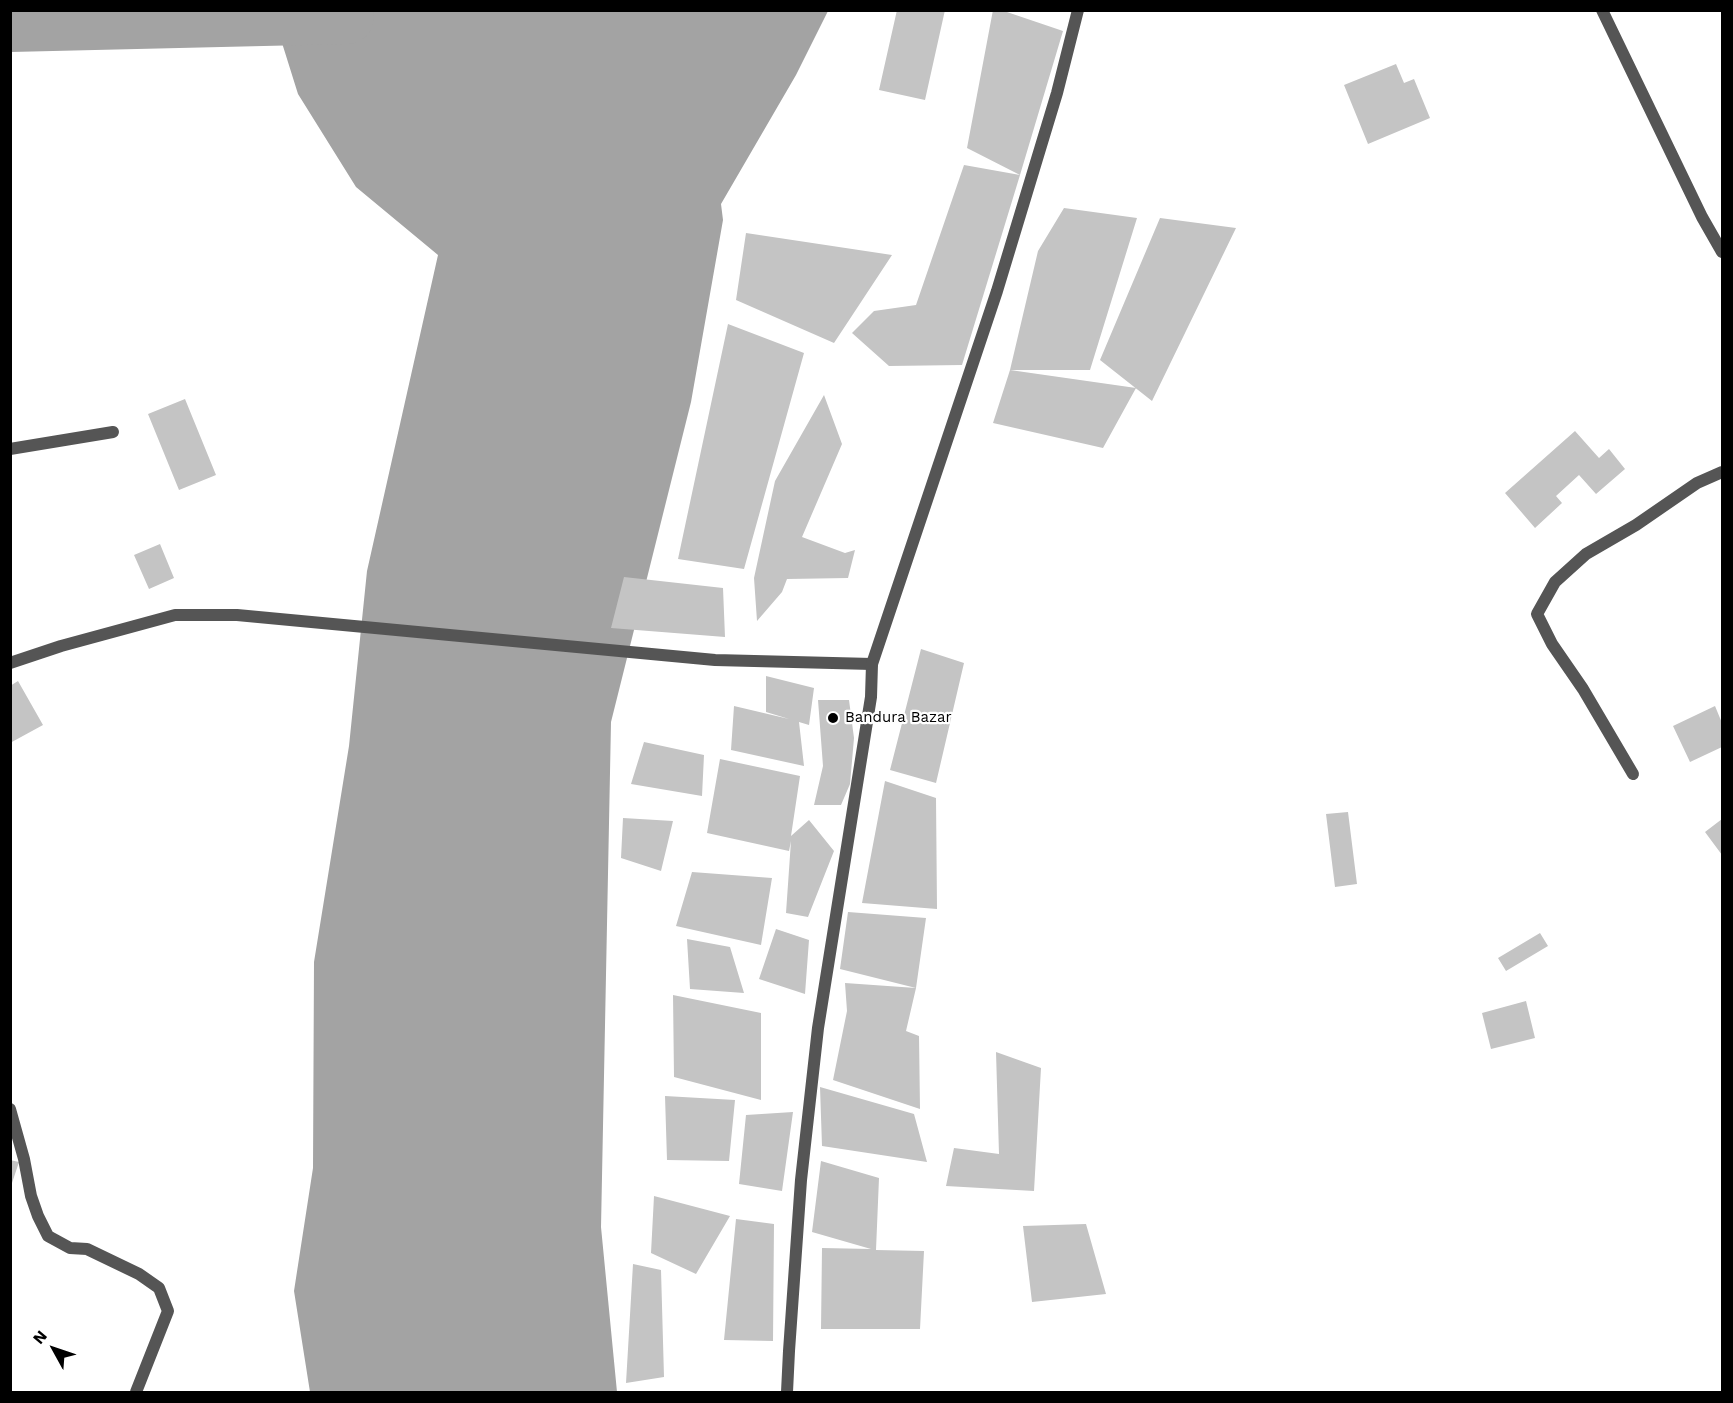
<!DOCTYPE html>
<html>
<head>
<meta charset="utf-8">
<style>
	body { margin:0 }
	#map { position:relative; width:1733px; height:1403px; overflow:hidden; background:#fff; font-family:"Work Sans",sans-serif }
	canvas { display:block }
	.frame { position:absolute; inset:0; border:12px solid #000; pointer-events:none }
	.north { position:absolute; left:24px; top:1319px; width:60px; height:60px; -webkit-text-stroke:4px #fff; paint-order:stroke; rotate:310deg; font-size:16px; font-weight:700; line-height:24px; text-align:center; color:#000 }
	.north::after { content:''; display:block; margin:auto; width:21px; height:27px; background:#000; clip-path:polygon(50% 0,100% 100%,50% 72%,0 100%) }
</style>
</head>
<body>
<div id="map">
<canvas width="1733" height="1403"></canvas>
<div class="frame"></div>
<div class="north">N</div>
</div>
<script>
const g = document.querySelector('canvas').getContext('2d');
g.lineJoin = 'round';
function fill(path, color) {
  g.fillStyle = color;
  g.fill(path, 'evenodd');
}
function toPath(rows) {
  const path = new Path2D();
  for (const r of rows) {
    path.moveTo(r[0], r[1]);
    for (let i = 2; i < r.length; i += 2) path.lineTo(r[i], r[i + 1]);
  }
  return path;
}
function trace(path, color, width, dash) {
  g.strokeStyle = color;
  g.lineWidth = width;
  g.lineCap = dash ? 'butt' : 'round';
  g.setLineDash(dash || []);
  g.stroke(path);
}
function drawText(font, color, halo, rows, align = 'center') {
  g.font = font + ' "Work Sans",sans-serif';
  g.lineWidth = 4.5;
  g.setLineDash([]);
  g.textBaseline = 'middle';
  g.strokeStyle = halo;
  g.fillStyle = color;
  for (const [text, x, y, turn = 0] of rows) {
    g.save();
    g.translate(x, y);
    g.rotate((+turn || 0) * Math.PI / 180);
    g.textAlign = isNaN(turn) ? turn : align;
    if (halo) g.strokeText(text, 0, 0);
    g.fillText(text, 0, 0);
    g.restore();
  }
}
fill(toPath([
	[272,11,828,11,796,75,721,204,723,220,691,402,611,722,601,1227,617,1392,310,1392,294,1291,313,1168,314,962,349,746,367,571,438,255,356,187,298,94]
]), '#a3a3a3');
trace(toPath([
	[10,25,347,17]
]), '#a3a3a3', 54);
fill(toPath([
	[897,10,945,10,925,100,879,90],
	[993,10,1001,10,1063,31,1020,175,962,365,889,366,852,333,874,311,916,305,964,165,1020,175,967,148],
	[1396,64,1404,83,1414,79,1430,118,1368,144,1344,85],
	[1064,208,1137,218,1090,370,1010,370,1136,388,1103,448,993,423,1010,370,1038,251],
	[1160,218,1236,228,1152,401,1100,360],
	[746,233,892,255,834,343,736,300],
	[728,324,804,353,744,569,678,559],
	[824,395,842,444,802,537,845,553,855,550,848,578,787,579,782,592,757,621,754,578,775,481],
	[185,399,216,475,179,490,148,414],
	[1575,431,1599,458,1609,449,1625,469,1596,494,1579,475,1556,496,1562,503,1535,528,1505,493],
	[160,544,174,578,149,589,134,555],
	[624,577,723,588,725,637,611,628],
	[921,649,964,663,936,783,890,770],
	[766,676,814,688,809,725,799,722,804,766,731,750,734,706,789,719,766,712],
	[18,681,43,725,10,743,10,686],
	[818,700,849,700,854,738,850,784,841,805,814,805,823,766],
	[1715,706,1722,723,1722,747,1690,762,1673,726],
	[644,742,704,755,702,796,631,784],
	[720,759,800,776,791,836,809,820,834,851,808,917,786,913,791,841,789,851,707,833],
	[885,781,936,798,937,909,862,903],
	[1348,812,1357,884,1335,887,1326,814],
	[623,818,673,821,661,871,621,858],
	[1722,819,1722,855,1705,832],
	[692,872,772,878,761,945,676,926],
	[848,912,926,918,916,988,840,969],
	[776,929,809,940,805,994,759,979],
	[1540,933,1548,946,1506,971,1498,958],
	[687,939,730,947,744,993,690,989],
	[845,983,916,988,906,1031,919,1036,920,1109,833,1080,847,1011],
	[673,995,761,1013,761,1100,674,1077],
	[1526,1001,1535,1038,1491,1049,1482,1013],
	[996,1052,1041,1068,1034,1191,946,1186,954,1148,999,1154],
	[820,1087,914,1114,927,1162,822,1146],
	[665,1096,735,1100,729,1161,667,1160],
	[793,1112,782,1191,739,1184,746,1115],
	[10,1160,19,1162,11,1186,10,1186],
	[821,1161,879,1178,876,1250,924,1251,920,1329,821,1329,822,1248,871,1249,812,1232],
	[654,1196,730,1216,696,1274,651,1253],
	[736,1219,774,1224,773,1341,724,1340],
	[1086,1224,1106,1294,1032,1302,1023,1226],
	[633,1264,661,1270,664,1377,626,1383]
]), '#c4c4c4');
trace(toPath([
	[10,449,113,432]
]), '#555', 12);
trace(toPath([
	[1602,10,1702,217,1722,252],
	[10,663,61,646,175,615,237,615,715,660,872,664],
	[1633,774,1583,689,1552,644,1537,614,1555,582,1586,554,1636,525,1697,483,1722,472],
	[10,1109,24,1159,31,1196,38,1216,48,1236,70,1248,87,1249,139,1274,159,1288,168,1311,136,1392]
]), '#555', 12);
trace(toPath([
	[787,1392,789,1351,801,1180,818,1028,871,697,872,664,997,291,1057,93,1078,10]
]), '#555', 12);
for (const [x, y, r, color] of [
	[833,718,6,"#000"]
]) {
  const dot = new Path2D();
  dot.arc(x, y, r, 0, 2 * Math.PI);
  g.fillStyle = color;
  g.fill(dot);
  trace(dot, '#fff', 2);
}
drawText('15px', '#000', '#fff', [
	["Bandura Bazar",845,718]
], 'left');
</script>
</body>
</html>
